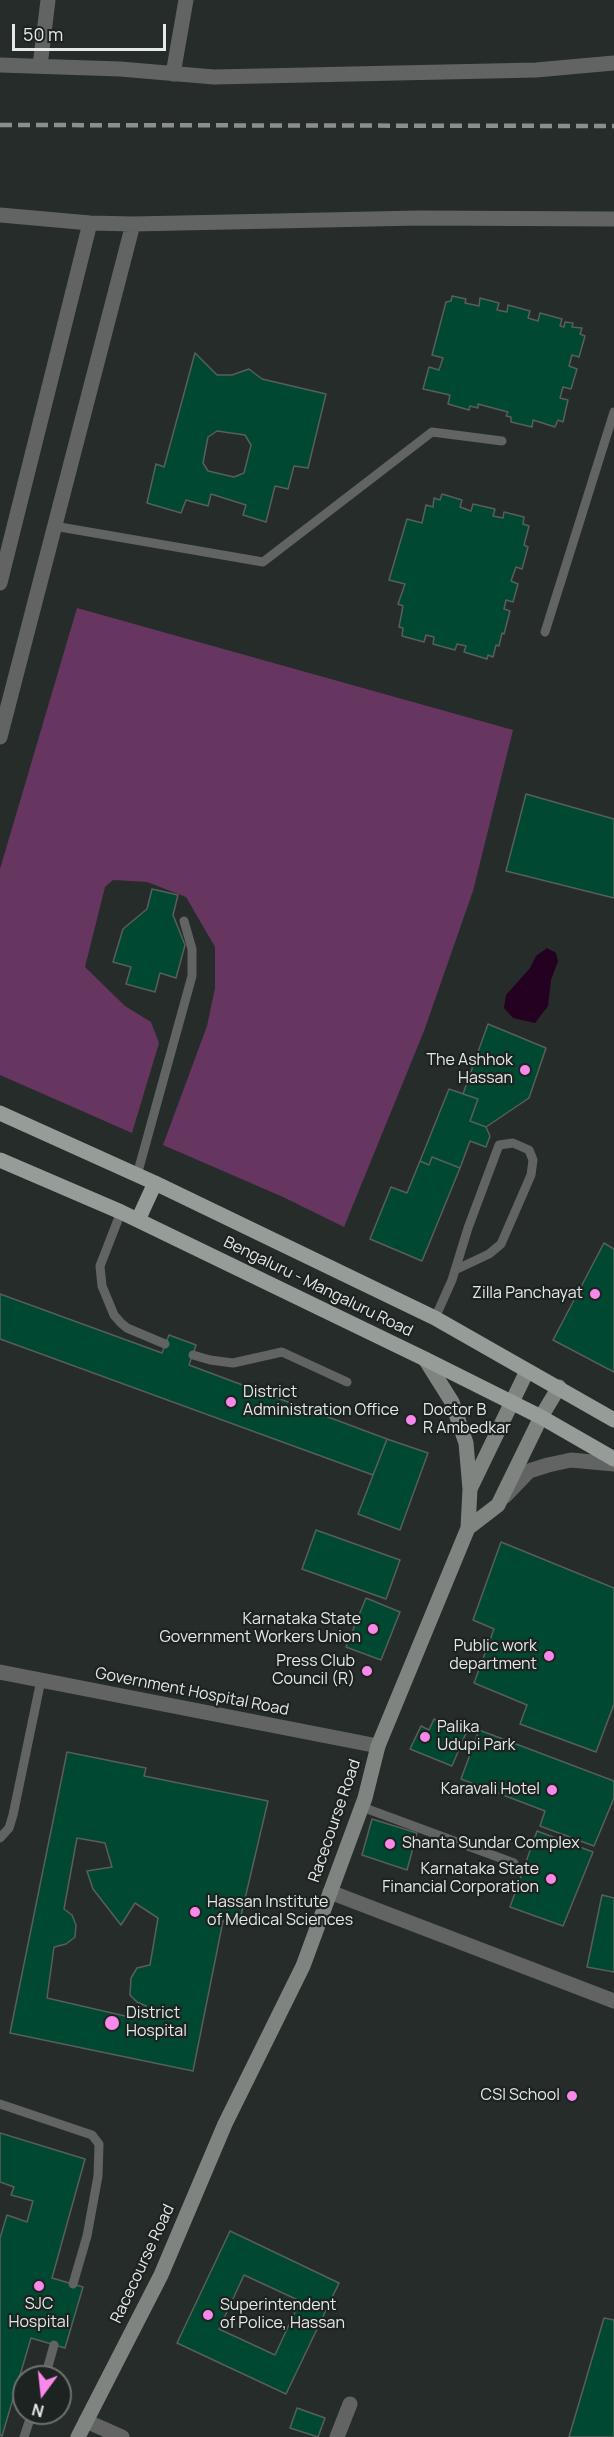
<!DOCTYPE html>
<html>
<head>
<meta charset="utf-8">
<style>
	body { margin:0 }
	#map { position:relative; width:614px; height:2437px; overflow:hidden; background:#262c29; font-family:Manrope,sans-serif }
	canvas { display:block }
	.north { position:absolute; left:12px; top:2365px; width:60px; height:60px; box-sizing:border-box; background:#1d2320; border:2px solid #6d7270; border-radius:50%; rotate:195deg; font-size:16px; font-weight:700; line-height:24px; text-align:center; color:#e5e9e7 }
	.north::after { content:''; display:block; margin:auto; width:21px; height:27px; background:#f888e9; clip-path:polygon(50% 0,100% 100%,50% 72%,0 100%) }
	.scale { position:absolute; left:12px; top:24px; width:154px; height:27px; box-sizing:border-box; border:3px solid #e5e9e7; border-top:0; padding-left:8px; font-size:18px; line-height:21px; white-space:nowrap; color:#e5e9e7; -webkit-text-stroke:4px #1d2320; paint-order:stroke }
</style>
</head>
<body>
<div id="map">
<canvas width="614" height="2437"></canvas>
<div class="north">N</div>
<div class="scale">50 m</div>
</div>
<script>
const g = document.querySelector('canvas').getContext('2d');
g.lineJoin = 'round';
function fill(path, color) {
  g.fillStyle = color;
  g.fill(path, 'evenodd');
}
function toPath(rows) {
  const path = new Path2D();
  for (const r of rows) {
    path.moveTo(r[0], r[1]);
    for (let i = 2; i < r.length; i += 2) path.lineTo(r[i], r[i + 1]);
  }
  return path;
}
function trace(path, color, width, dash) {
  g.strokeStyle = color;
  g.lineWidth = width;
  g.lineCap = dash ? 'butt' : 'round';
  g.setLineDash(dash || []);
  g.stroke(path);
}
function drawText(font, color, halo, rows, align = 'center') {
  g.font = font + ' Manrope,sans-serif';
  g.lineWidth = 4.5;
  g.setLineDash([]);
  g.textBaseline = 'middle';
  g.strokeStyle = halo;
  g.fillStyle = color;
  for (const [text, x, y, turn = 0] of rows) {
    g.save();
    g.translate(x, y);
    g.rotate((+turn || 0) * Math.PI / 180);
    g.textAlign = isNaN(turn) ? turn : align;
    if (halo) g.strokeText(text, 0, 0);
    g.fillText(text, 0, 0);
    g.restore();
  }
}
fill(toPath([
	[77,608,513,730,473,891,424,1031,344,1227,283,1197,163,1145,207,1026,215,988,215,947,186,897,147,882,113,880,105,887,85,967,125,1006,151,1022,159,1043,132,1133,0,1075,0,869]
]), '#663660');
fill(toPath([
	[547,948,556,953,558,961,551,980,548,1006,535,1023,513,1018,504,1008,506,995,530,968,536,956]
]), '#240120');
const building = toPath([
	[452,296,466,299,465,303,479,306,480,298,499,303,497,310,507,312,508,305,530,311,528,318,538,321,540,313,562,319,560,326,564,327,565,322,573,323,572,327,582,328,580,334,585,336,579,357,572,355,569,366,577,369,571,389,563,387,560,398,568,400,563,422,558,420,555,427,533,420,532,427,511,422,511,417,506,416,508,412,478,404,478,408,470,406,469,410,448,404,450,395,423,389,429,367,439,370,443,358,432,355,446,302,451,301,452,296],
	[195,353,217,375,232,375,249,369,262,379,326,394,308,468,294,466,288,489,275,486,266,522,243,515,246,505,211,494,208,506,186,500,181,513,147,503,156,464,164,467,195,353],
	[217,431,245,435,251,445,244,473,234,477,208,471,203,463,208,437,217,431],
	[442,494,462,500,460,507,471,511,473,504,495,509,493,516,503,518,504,512,524,517,523,524,529,526,524,545,528,547,522,569,516,567,511,581,518,584,513,602,506,600,504,609,510,611,504,634,502,633,499,646,496,645,493,657,488,655,487,659,464,652,466,646,457,644,455,650,433,644,434,637,426,635,424,642,402,636,403,628,399,627,403,606,398,604,405,584,389,580,407,519,422,523,426,505,433,507,434,498,440,500,442,494],
	[526,794,614,819,614,898,506,871,526,794],
	[152,889,178,895,173,915,185,945,176,978,160,973,155,992,126,984,131,967,113,962,123,929,147,909,152,889],
	[488,1024,546,1048,529,1098,486,1127,470,1121,478,1099,463,1094,488,1024],
	[449,1089,478,1099,470,1121,486,1127,490,1136,486,1147,470,1141,460,1168,432,1157,429,1165,420,1161,449,1089],
	[432,1157,460,1168,422,1261,370,1239,391,1187,407,1193,420,1161,429,1165,432,1157],
	[604,1243,614,1249,614,1372,553,1340,604,1243],
	[0,1294,162,1353,169,1335,196,1345,189,1365,387,1439,373,1475,0,1339,0,1294],
	[387,1439,428,1453,400,1530,358,1514,387,1439],
	[316,1530,400,1560,386,1599,302,1569,316,1530],
	[501,1542,614,1588,614,1704,596,1752,520,1724,527,1705,474,1683,494,1629,473,1620,501,1542],
	[366,1598,400,1612,381,1660,346,1647,366,1598],
	[434,1719,466,1733,452,1766,410,1749,421,1726,429,1730,434,1719],
	[479,1730,614,1781,614,1798,594,1846,540,1826,545,1811,461,1779,479,1730],
	[67,1752,146,1768,144,1776,268,1801,239,1924,223,1921,193,2071,10,2033,67,1752],
	[77,1838,105,1843,112,1867,87,1871,93,1889,121,1925,135,1903,158,1918,150,1965,137,1968,131,1978,130,1995,137,2002,146,2006,138,2019,47,1998,54,1947,66,1944,75,1937,76,1925,72,1915,64,1909,77,1838],
	[372,1819,417,1833,407,1870,362,1855,372,1819],
	[537,1831,593,1852,563,1926,510,1907,537,1831],
	[602,1895,614,1898,614,1972,587,1967,602,1895],
	[0,2133,85,2159,52,2278,83,2287,65,2348,31,2338,2,2436,0,2435,0,2238,7,2215,27,2222,33,2201,11,2195,14,2187,0,2182,0,2133],
	[230,2231,339,2283,286,2394,177,2343,230,2231],
	[244,2275,300,2301,275,2355,219,2329,244,2275],
	[604,2318,614,2320,614,2437,569,2437,604,2318],
	[297,2408,325,2418,318,2437,290,2428,297,2408]
]);
fill(building, '#004831');
trace(building, '#585f5b', 1.5);
trace(toPath([
	[54,526,263,562,432,432,502,441],
	[545,632,614,412],
	[137,1175,192,976,192,949,184,921],
	[121,1212,100,1266,102,1286,114,1315,121,1323,127,1328,165,1344],
	[435,1318,452,1280,468,1228,499,1145,513,1143,529,1150,533,1160,531,1175,501,1244,489,1254,455,1270],
	[193,1355,210,1360,233,1363,282,1352,347,1382],
	[362,1807,514,1863],
	[0,1838,9,1828,13,1815,41,1680],
	[0,2104,92,2135,99,2144,98,2176,87,2236,73,2284],
	[45,2377,54,2345],
	[24,2437,32,2413]
]), '#616462', 9);
trace(toPath([
	[0,65,120,69,214,77,536,70,614,63],
	[40,66,48,0],
	[173,74,186,0],
	[0,215,90,223,133,224,419,218,614,219],
	[0,583,90,223],
	[0,737,133,224],
	[505,1496,529,1471,548,1465,571,1460,614,1464],
	[0,1672,378,1746],
	[330,1892,614,2001],
	[86,2421,122,2437],
	[337,2437,350,2404]
]), '#616462', 15);
trace(toPath([
	[425,1359,452,1402,466,1443,470,1489],
	[468,1528,470,1489,527,1371],
	[78,2437,161,2275,225,2124,303,1966,365,1798,378,1746,468,1528,498,1505,541,1417,559,1387]
]), '#7f8481', 15);
trace(toPath([
	[0,1113,155,1183,435,1318,614,1420],
	[0,1160,121,1212,425,1359,541,1417,614,1459],
	[138,1220,155,1183]
]), '#969d99', 15);
trace(toPath([
	[0,125,614,126]
]), '#8a8f8c', 4.5, [12, 6]);
for (const [x, y, r, color] of [
	[525,1070,6,"#f888e9"],
	[595,1294,6,"#f888e9"],
	[231,1402,6,"#f888e9"],
	[411,1420,6,"#f888e9"],
	[373,1629,6,"#f888e9"],
	[549,1656,6,"#f888e9"],
	[367,1671,6,"#f888e9"],
	[425,1737,6,"#f888e9"],
	[552,1790,6,"#f888e9"],
	[390,1844,6,"#f888e9"],
	[551,1879,6,"#f888e9"],
	[195,1912,6,"#f888e9"],
	[112,2023,8,"#f888e9"],
	[572,2096,6,"#f888e9"],
	[39,2286,6,"#f888e9"],
	[208,2315,6,"#f888e9"]
]) {
  const dot = new Path2D();
  dot.arc(x, y, r, 0, 2 * Math.PI);
  g.fillStyle = color;
  g.fill(dot);
  trace(dot, '#1d2320', 2);
}
drawText('16px', '#e5e9e7', '#1d2320', [
	["The Ashhok",513,1061],
	["Hassan",513,1079],
	["Zilla Panchayat",583,1294],
	["District",243,1393,"left"],
	["Administration Office",243,1411,"left"],
	["Doctor B",423,1411,"left"],
	["R Ambedkar",423,1429,"left"],
	["Karnataka State",361,1620],
	["Government Workers Union",361,1638],
	["Public work",537,1647],
	["department",537,1665],
	["Press Club",355,1662],
	["Council (R)",355,1680],
	["Palika",437,1728,"left"],
	["Udupi Park",437,1746,"left"],
	["Karavali Hotel",540,1790],
	["Shanta Sundar Complex",402,1844,"left"],
	["Karnataka State",539,1870],
	["Financial Corporation",539,1888],
	["Hassan Institute",207,1903,"left"],
	["of Medical Sciences",207,1921,"left"],
	["District",126,2014,"left"],
	["Hospital",126,2032,"left"],
	["CSI School",560,2096],
	["SJC",39,2305,"center"],
	["Hospital",39,2323,"center"],
	["Superintendent",220,2306,"left"],
	["of Police, Hassan",220,2324,"left"]
], 'right');
drawText('16px', '#e5e9e7', '#1d2320', [
	["Bengaluru - Mangaluru Road",318,1287,26],
	["Government Hospital Road",192,1692,11],
	["Racecourse Road",335,1821,-71],
	["Racecourse Road",143,2264,-65]
]);
</script>
</body>
</html>
